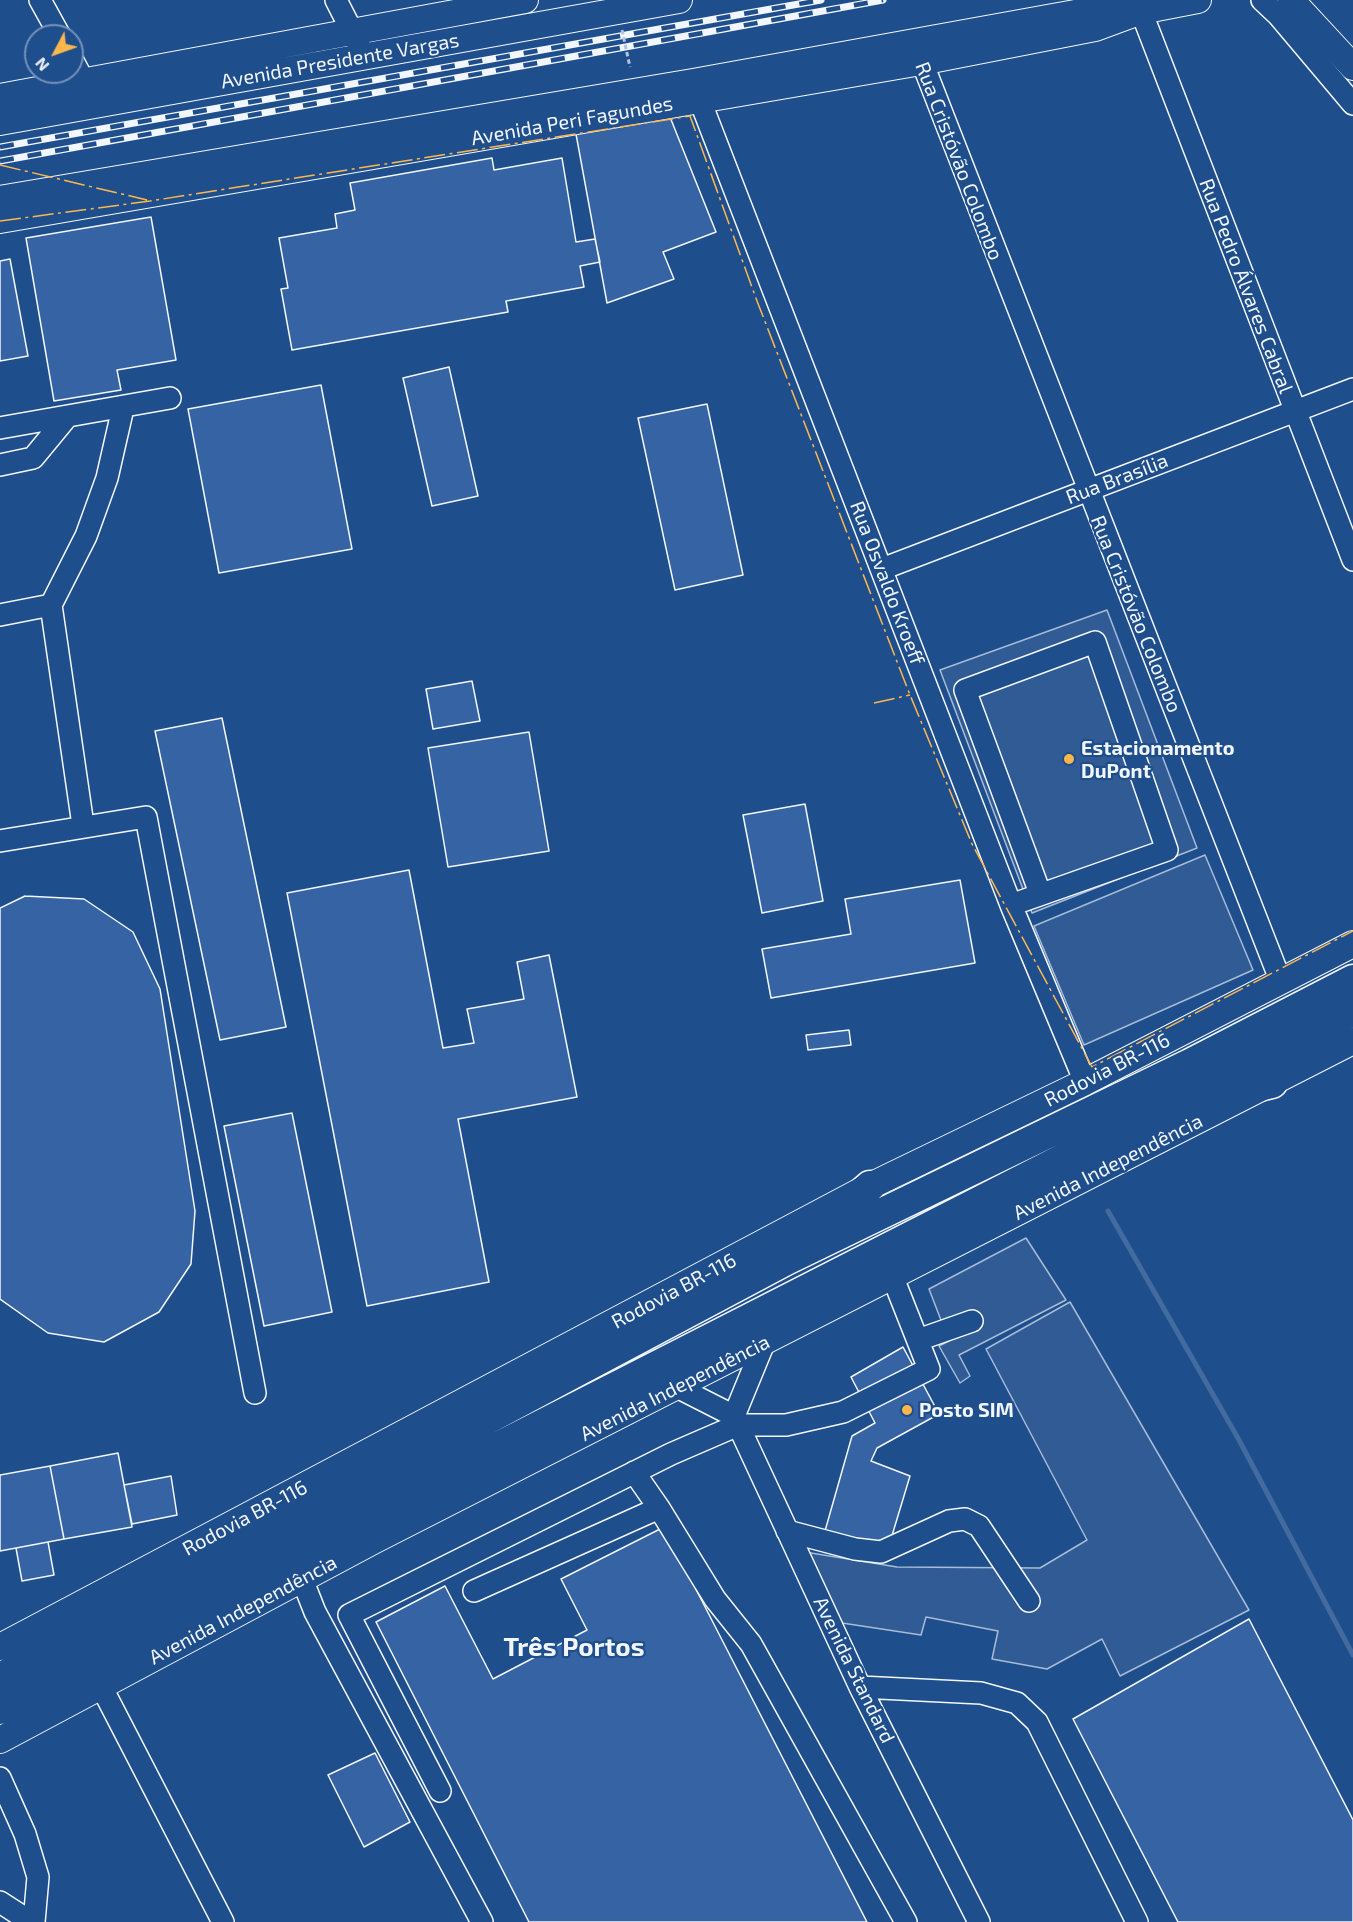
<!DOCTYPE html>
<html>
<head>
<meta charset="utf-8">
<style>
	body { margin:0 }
	#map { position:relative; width:1353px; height:1922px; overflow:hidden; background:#1f4e8c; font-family:"Exo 2",sans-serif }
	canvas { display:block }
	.north { position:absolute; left:24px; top:24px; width:60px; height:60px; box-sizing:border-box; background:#1f4e8c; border:2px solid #7391ba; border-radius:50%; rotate:229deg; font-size:16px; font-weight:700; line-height:24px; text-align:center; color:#f2f6ff }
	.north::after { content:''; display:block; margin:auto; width:21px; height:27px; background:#ffb74d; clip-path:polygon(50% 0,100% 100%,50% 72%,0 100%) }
</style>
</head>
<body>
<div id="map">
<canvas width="1353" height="1922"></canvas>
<div class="north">N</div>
</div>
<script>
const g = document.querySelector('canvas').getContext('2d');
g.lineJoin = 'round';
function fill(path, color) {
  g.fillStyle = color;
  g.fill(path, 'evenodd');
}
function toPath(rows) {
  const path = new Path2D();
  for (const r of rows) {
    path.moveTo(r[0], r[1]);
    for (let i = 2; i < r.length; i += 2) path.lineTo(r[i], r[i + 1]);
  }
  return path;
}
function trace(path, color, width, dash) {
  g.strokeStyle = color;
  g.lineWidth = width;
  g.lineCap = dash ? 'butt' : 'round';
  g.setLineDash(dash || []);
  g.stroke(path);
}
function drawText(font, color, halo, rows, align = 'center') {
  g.font = font + ' "Exo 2",sans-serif';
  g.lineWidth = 4.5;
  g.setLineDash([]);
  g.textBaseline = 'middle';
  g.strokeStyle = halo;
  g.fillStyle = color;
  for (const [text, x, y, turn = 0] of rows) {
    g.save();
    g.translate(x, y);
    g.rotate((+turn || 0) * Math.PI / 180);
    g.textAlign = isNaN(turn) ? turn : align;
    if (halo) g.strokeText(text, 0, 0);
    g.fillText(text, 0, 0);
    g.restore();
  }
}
const built = toPath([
	[1107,610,1197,848,1032,913,940,670,1107,610],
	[1205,855,1253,970,1084,1045,1034,926,1205,855],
	[1026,1238,1066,1300,959,1355,970,1376,960,1383,939,1346,949,1341,929,1289,1026,1238],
	[1070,1302,1249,1610,1120,1676,1102,1639,1047,1669,992,1659,998,1631,926,1617,921,1635,842,1623,805,1552,897,1567,1040,1568,1087,1540,986,1349,1070,1302]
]);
fill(built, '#305b95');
trace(built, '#a8bbd7', 1.5);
trace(toPath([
	[1108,1211,1239,1440,1353,1655]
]), '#446ba0', 5);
const building = toPath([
	[670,117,716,232,663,252,674,279,607,303,576,134,670,117],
	[492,158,494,170,562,158,576,242,595,239,600,262,580,266,584,287,506,301,508,312,292,350,281,289,288,288,279,238,337,228,335,214,355,210,350,183,492,158],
	[151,217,176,360,117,370,121,390,54,401,26,238,151,217],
	[10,259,28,356,0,361,0,261,10,259],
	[449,367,478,496,432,506,403,378,449,367],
	[321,385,352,549,219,573,188,409,321,385],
	[707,404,743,575,675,590,638,418,707,404],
	[472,681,480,721,433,729,426,689,472,681],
	[222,718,286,1027,220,1040,155,731,222,718],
	[529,732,549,851,448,867,428,748,529,732],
	[805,804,823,901,762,913,743,815,805,804],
	[409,870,443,1048,474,1043,467,1009,524,999,517,962,549,955,577,1097,458,1119,489,1282,367,1306,287,893,409,870],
	[960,880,975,963,771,998,762,949,851,934,845,899,960,880],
	[25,896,84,899,133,932,160,989,195,1211,191,1264,159,1312,104,1342,48,1333,0,1299,0,908,25,896],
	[849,1030,851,1045,808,1050,806,1035,849,1030],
	[292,1113,332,1312,264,1326,224,1126,292,1113],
	[903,1347,939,1414,877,1448,871,1461,910,1476,884,1562,821,1545,852,1436,875,1423,851,1377,903,1347],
	[118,1453,132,1527,64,1539,50,1466,118,1453],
	[50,1466,64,1539,0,1551,0,1475,50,1466],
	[171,1476,177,1515,132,1524,124,1485,171,1476],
	[664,1527,867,1922,529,1922,376,1622,445,1586,493,1679,587,1630,561,1579,664,1527],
	[48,1542,54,1575,22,1581,16,1548,48,1542],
	[1249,1619,1353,1820,1353,1922,1178,1922,1073,1719,1249,1619],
	[375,1753,410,1822,364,1847,328,1775,375,1753]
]);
fill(building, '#3563a3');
trace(building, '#f2f6ff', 1.5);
const minor = toPath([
	[40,0,60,36],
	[336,0,359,45],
	[1262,0,1278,15,1353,104],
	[1141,11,1353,560],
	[917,49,1281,982],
	[72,59,90,93],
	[694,85,1011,905,1085,1082],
	[0,428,170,398],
	[0,465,33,458,66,418],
	[882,569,1353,389],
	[0,615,51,605],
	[83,825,51,605,86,536,107,478,123,408],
	[0,841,146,817,255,1393],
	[1011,905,1167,850,1095,642,965,690,1040,893],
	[918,1340,972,1321],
	[677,1387,734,1416,860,1687,979,1922],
	[734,1416,764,1343],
	[659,1508,715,1599,751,1644,906,1922],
	[787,1531,855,1549,881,1552,949,1521,965,1519,979,1526,1029,1601],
	[302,1579,315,1612,482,1922],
	[474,1591,659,1508,634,1472],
	[101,1686,223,1922],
	[860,1687,981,1693,1017,1703,1037,1722,1137,1922],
	[0,1778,25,1834,38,1877,34,1922],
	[440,1791,349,1615,671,1454,738,1425,786,1425,843,1412,929,1369,893,1278],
	[0,1902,31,1922]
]);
const major = toPath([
	[1291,0,1353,67],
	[0,97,525,0],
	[0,122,679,0],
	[0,199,693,82,1092,10,1126,10],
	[0,220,921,62,1095,28,1141,11,1198,0],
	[0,1647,870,1186,1085,1082,1353,944],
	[0,1740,375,1540,1353,1041]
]);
const highway = toPath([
	[1209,1098,1272,1083],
	[816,1233,870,1186],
	[0,1678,786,1260,1190,1064,1353,980],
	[0,1709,361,1517,1353,1011]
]);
trace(minor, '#f2f6ff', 24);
trace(major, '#f2f6ff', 28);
trace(highway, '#f2f6ff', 33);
trace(minor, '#1f4e8c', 21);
trace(major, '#1f4e8c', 26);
trace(highway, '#1f4e8c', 30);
const rail = toPath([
	[0,147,821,0],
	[0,161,883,0]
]);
trace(rail, '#f2f6ff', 7);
trace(rail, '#1f4e8c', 4.5, [14]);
trace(toPath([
	[622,30,630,67]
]), '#b3c4dc', 3, [4.5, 3]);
trace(toPath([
	[0,165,147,200],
	[0,221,150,201,690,116,757,301,910,695,972,844,1092,1067,1353,931],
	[874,703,910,695]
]), '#ffb74d', 1.5, [21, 4.5, 3, 4.5]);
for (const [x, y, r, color] of [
	[1069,759,6,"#ffb74d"],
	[907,1410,6,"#ffb74d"]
]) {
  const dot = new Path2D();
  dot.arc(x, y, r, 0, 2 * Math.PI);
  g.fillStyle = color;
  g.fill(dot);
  trace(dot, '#1f4e8c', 2);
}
drawText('20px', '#f2f6ff', '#1f4e8c', [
	["Avenida Presidente Vargas",340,61,-10],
	["Avenida Peri Fagundes",572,121,-10],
	["Rua Cristóvão Colombo",959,161,69],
	["Rua Pedro Álvares Cabral",1246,286,69],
	["Rua Brasília",1117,479,-21],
	["Rua Osvaldo Kroeff",887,583,69],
	["Rua Cristóvão Colombo",1136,614,68],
	["Rodovia BR-116",1107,1070,-27],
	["Avenida Independência",1108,1167,-27],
	["Rodovia BR-116",674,1291,-28],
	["Avenida Independência",675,1388,-27],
	["Rodovia BR-116",245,1518,-28],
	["Avenida Independência",243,1610,-28],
	["Avenida Standard",854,1670,64]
]);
drawText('bold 20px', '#f2f6ff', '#1f4e8c', [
	["Estacionamento",1081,748],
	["DuPont",1081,771],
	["Posto SIM",919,1410]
], 'left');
drawText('bold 26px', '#f2f6ff', '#1f4e8c', [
	["Três Portos",574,1647]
]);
</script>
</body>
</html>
